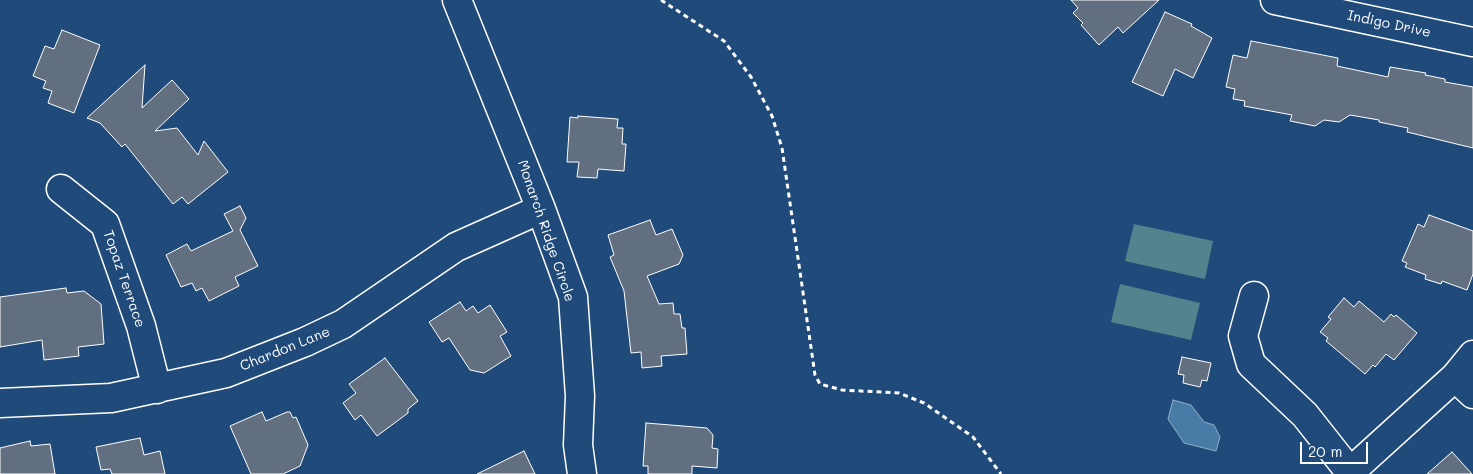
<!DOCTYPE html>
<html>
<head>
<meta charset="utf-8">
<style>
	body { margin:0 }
	#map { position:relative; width:1473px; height:474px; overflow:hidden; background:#1f4a7a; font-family:Mali,sans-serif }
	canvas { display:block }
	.scale { position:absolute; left:1300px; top:442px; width:68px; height:22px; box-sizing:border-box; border:2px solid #fff; border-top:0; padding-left:6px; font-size:15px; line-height:18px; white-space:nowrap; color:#fff; -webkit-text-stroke:4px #1f4a7a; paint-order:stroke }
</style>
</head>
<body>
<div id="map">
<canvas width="1473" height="474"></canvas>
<div class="scale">20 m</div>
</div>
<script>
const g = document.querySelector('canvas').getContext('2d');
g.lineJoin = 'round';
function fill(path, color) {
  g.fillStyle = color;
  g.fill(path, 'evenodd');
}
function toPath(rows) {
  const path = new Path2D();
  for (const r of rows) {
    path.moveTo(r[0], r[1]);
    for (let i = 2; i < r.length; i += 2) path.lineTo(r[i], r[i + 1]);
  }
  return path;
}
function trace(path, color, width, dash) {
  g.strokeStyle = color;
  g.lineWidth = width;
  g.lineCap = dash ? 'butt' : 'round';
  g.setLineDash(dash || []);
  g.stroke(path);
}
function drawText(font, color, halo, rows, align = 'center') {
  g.font = font + ' Mali,sans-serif';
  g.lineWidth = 5;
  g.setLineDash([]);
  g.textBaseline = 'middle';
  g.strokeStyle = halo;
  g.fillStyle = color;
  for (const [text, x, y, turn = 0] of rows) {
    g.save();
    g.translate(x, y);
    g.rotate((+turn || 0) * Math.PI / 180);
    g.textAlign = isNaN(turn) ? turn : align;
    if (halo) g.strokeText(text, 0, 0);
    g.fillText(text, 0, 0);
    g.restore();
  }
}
fill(toPath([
	[1134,224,1213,241,1205,279,1125,261],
	[1120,284,1200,303,1191,340,1111,322]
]), '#53848e');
const water = toPath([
	[1173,400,1191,405,1204,422,1214,425,1220,437,1216,451,1184,443,1168,419,1173,400]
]);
fill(water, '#487ba5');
trace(water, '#91b0c9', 1);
const building = toPath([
	[1071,0,1159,0,1123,33,1118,27,1099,45,1081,25,1083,23,1073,13,1078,8,1071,0],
	[1165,12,1192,24,1191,26,1212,38,1193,78,1175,69,1163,96,1132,82,1165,12],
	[62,30,100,45,74,113,48,103,52,91,43,88,46,81,33,76,45,46,54,49,62,30],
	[1251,41,1338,58,1337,66,1388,77,1390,67,1426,73,1425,75,1445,79,1445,82,1473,87,1473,148,1407,132,1408,128,1379,122,1379,120,1350,115,1339,122,1324,120,1315,126,1290,121,1292,115,1244,106,1245,101,1233,99,1235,89,1226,87,1233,55,1247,58,1251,41],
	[145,65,142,108,172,80,189,99,155,131,177,128,198,155,204,141,228,172,188,204,182,197,173,204,125,144,122,147,100,123,87,118,145,65],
	[578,116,618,119,617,128,623,128,622,144,626,144,624,171,598,169,597,178,577,177,579,162,567,162,570,117,578,118,578,116],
	[240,206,246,218,240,230,258,266,235,277,239,286,209,301,202,288,196,291,192,283,181,287,166,255,187,244,191,251,233,231,224,214,240,206],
	[1429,215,1473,231,1473,274,1467,290,1442,281,1441,284,1425,279,1426,275,1405,267,1407,263,1402,261,1418,224,1424,227,1429,215],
	[650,220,656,235,672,229,683,255,679,264,647,276,659,304,673,303,674,314,680,314,682,328,685,328,687,354,661,356,662,366,642,368,641,352,631,353,624,291,610,257,614,255,608,235,650,220],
	[66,288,67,293,84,291,101,304,104,344,78,347,79,356,44,360,42,340,0,347,0,297,66,288],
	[1344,298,1354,307,1359,301,1384,322,1391,314,1394,317,1396,315,1417,333,1394,360,1386,354,1375,367,1373,365,1365,374,1326,341,1328,338,1320,332,1331,319,1328,317,1344,298],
	[460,302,466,311,473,306,478,313,490,305,507,332,500,336,511,356,484,373,470,370,449,338,442,342,429,322,460,302],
	[1182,357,1211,363,1207,381,1202,380,1200,387,1183,383,1184,375,1178,374,1182,357],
	[385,358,418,401,408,409,408,413,377,436,361,415,355,420,343,403,356,393,349,384,385,358],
	[262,412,266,421,287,412,290,412,293,418,296,417,308,445,300,466,283,474,251,474,230,426,262,412],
	[646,423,707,428,713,435,712,448,718,449,717,468,692,466,692,474,648,474,648,466,643,466,646,423],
	[140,438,144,455,160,451,165,474,112,474,110,469,101,470,96,447,140,438],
	[30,441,31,446,50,444,55,474,0,474,0,448,30,441],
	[524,451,535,474,477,474,524,451],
	[1452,452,1472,474,1427,474,1452,452]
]);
fill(building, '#616f80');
trace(building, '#fff', 1);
const minor = toPath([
	[457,0,541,209,573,297,580,396,578,445,582,474],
	[1275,0,1473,42],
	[61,189,105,224,141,326,157,389],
	[1254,296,1243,336,1251,364,1305,415,1350,472],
	[1455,377,1473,394],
	[0,403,111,398,226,373,305,342,343,324,456,247,541,209],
	[1348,474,1455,377,1473,355]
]);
trace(minor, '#fff', 31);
trace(toPath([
	[661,0,724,41,751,77,772,116,782,148,815,375,820,384,842,390,899,393,924,403,973,437,1001,474]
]), '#fff', 3, [5, 4]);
trace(minor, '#1f4a7a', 28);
drawText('14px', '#fff', '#1f4a7a', [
	["Indigo Drive",1389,24,12],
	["Monarch Ridge Circle",546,231,71],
	["Topaz Terrace",124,279,71],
	["Chardon Lane",285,349,-22]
]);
</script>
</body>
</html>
